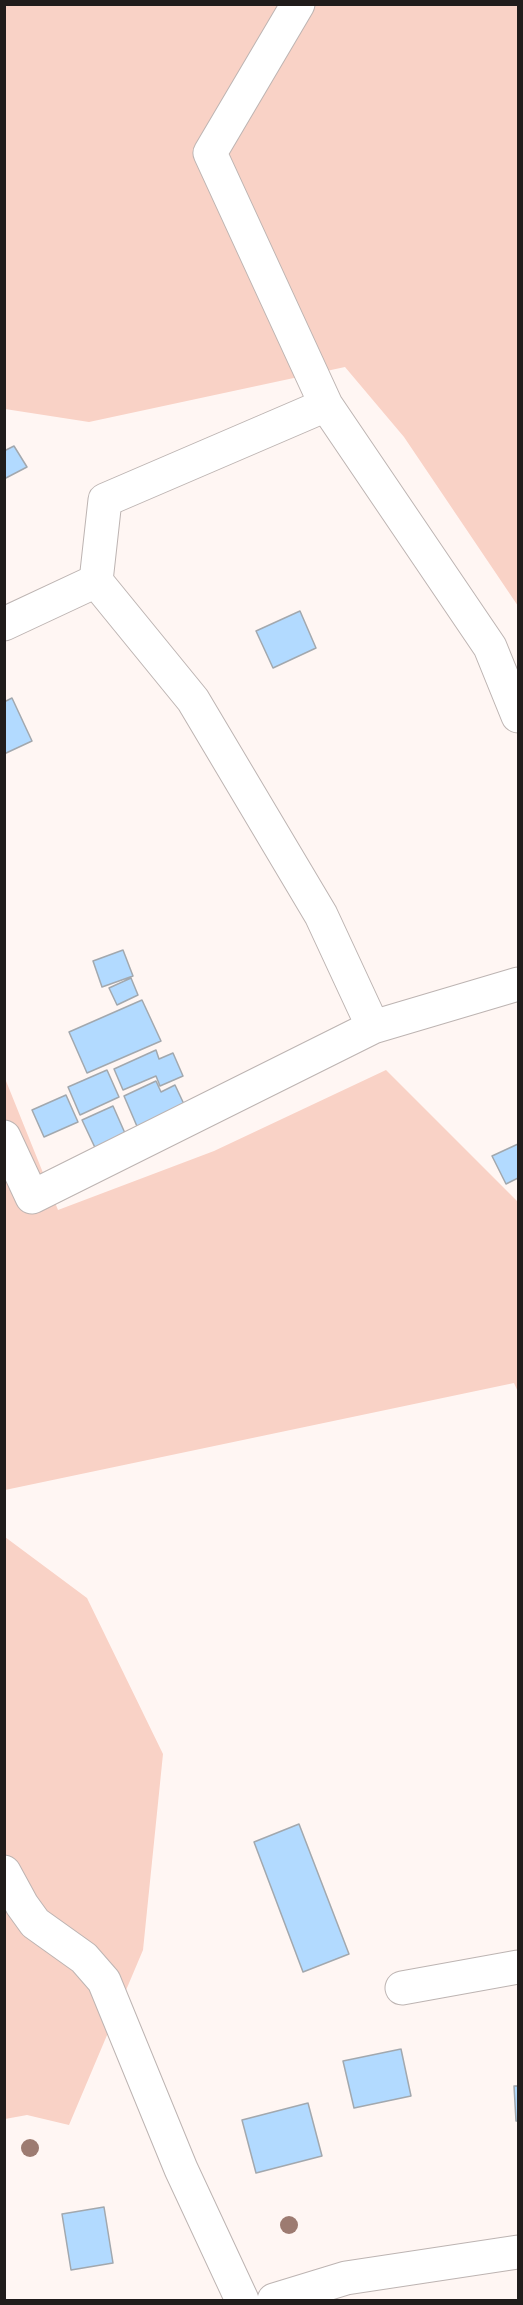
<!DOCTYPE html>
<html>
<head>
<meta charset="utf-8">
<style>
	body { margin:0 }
	#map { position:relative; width:523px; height:2305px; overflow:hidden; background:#fff6f3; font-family:"Zilla Slab",serif }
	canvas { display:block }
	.frame { position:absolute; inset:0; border:6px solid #201c1b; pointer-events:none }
</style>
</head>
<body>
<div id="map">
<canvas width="523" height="2305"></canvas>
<div class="frame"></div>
</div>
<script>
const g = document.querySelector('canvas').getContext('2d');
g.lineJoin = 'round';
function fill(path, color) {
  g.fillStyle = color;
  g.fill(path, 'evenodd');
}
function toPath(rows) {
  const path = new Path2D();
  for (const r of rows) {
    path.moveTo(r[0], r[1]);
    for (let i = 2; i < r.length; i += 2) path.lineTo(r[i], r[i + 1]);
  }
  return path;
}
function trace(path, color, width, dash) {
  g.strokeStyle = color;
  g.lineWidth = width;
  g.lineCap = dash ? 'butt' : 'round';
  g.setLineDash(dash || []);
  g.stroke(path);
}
fill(toPath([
	[4,5,518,5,518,606,404,437,345,367,89,422,5,409],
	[386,1070,518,1202,518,1392,514,1383,5,1490,4,1076,58,1210,214,1151],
	[5,1537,87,1598,163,1754,143,1950,69,2125,27,2115,5,2119]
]), '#f9d2c6');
const building = toPath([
	[14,446,27,467,4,479,4,451,14,446],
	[300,611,316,648,273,668,256,631,300,611],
	[12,698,32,741,4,754,4,702,12,698],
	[123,950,133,976,102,987,93,961,123,950],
	[131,978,138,995,117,1005,109,988,131,978],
	[142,1000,161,1041,87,1073,69,1032,142,1000],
	[156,1050,159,1059,173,1053,183,1076,160,1086,156,1076,123,1090,114,1069,156,1050],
	[107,1070,119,1097,80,1115,68,1087,107,1070],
	[156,1081,161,1092,175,1085,190,1117,142,1138,124,1096,156,1081],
	[66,1095,78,1122,44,1137,32,1110,66,1095],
	[113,1106,128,1140,98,1154,82,1120,113,1106],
	[518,1144,518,1178,506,1184,492,1156,518,1144],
	[299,1824,349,1954,303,1972,254,1842,299,1824],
	[401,2049,411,2096,354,2108,343,2061,401,2049],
	[514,2086,518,2086,518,2121,516,2121,514,2086],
	[308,2103,322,2156,256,2173,242,2120,308,2103],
	[104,2207,113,2263,71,2270,62,2214,104,2207]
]);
fill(building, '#b2daff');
trace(building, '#a2a8ae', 1.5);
const street = toPath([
	[298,4,210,153,326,405,490,647,518,716],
	[326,405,105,500,96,581,193,700,321,915,373,1027],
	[4,624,96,581],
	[4,1137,32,1197,373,1027,518,984],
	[4,1872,22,1905,35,1923,84,1958,104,1981,181,2169,242,2300],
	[402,1988,518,1967]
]);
const secondary = toPath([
	[274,2300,346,2278,518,2252]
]);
trace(street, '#bdb4b2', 35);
trace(secondary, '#bdb4b2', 35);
trace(street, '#fff', 33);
trace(secondary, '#fff', 33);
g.fillStyle = '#9d7b71';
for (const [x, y] of [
	[30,2148],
	[289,2225]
]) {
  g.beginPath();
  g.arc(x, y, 9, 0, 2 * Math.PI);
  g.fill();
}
</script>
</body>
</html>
